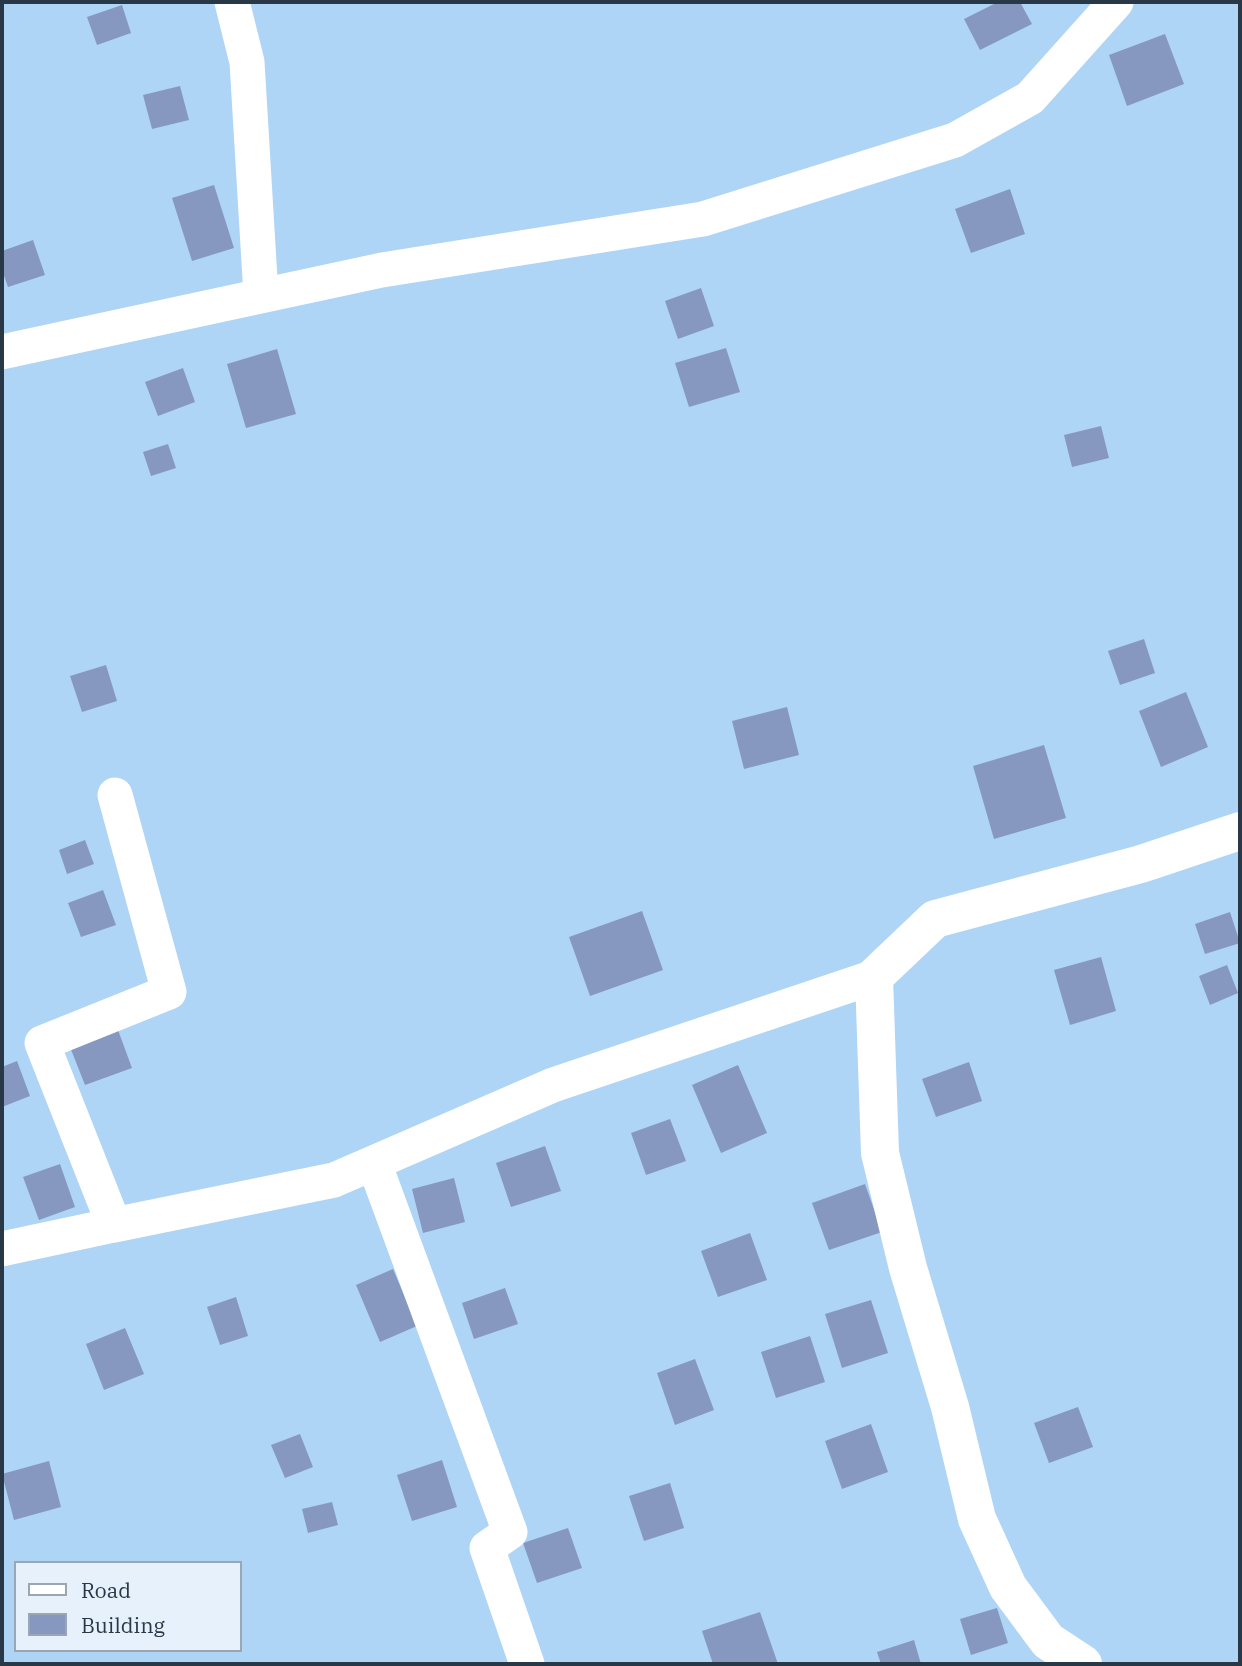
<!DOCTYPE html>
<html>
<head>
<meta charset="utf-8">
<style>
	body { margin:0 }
	#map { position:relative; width:1242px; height:1666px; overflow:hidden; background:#aed4f6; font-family:"IBM Plex Serif",serif }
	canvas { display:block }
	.frame { position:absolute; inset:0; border:4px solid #293846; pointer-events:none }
	.legend { position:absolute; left:14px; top:1561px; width:228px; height:91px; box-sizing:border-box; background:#e6f1fc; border:2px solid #9aa7b3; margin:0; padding:9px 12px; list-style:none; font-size:21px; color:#293846 }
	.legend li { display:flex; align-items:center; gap:14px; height:35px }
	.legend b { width:35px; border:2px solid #9aa7b3 }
</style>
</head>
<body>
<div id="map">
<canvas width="1242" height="1666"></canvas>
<div class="frame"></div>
<ul class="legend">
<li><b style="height:9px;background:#fff"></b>Road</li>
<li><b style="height:19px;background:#8698c0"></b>Building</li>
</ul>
</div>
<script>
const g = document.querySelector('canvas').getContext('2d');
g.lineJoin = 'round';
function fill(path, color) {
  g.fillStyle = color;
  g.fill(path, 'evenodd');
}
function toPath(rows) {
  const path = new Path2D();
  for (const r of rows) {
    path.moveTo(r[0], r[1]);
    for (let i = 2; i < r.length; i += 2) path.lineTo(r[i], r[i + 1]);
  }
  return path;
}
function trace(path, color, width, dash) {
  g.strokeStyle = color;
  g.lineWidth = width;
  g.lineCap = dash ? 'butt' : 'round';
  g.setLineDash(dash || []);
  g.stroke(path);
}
fill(toPath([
	[998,2,1020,2,1032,24,980,50,964,19],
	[122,5,131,33,97,45,87,17],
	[1165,34,1184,84,1127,106,1109,55],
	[180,86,189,120,152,129,143,95],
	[214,185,234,248,192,261,172,198],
	[1010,189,1025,234,971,253,955,209],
	[33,240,45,275,8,287,2,270,2,251],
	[701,288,714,326,678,339,665,301],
	[726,348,740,392,689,407,675,363],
	[277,349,296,414,246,428,227,364],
	[183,368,195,402,158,416,145,382],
	[1101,426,1109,458,1072,467,1064,435],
	[168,444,176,468,151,476,143,452],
	[1144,639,1155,673,1120,685,1108,651],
	[106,665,117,701,82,712,70,676],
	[1186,692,1208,747,1161,767,1139,711],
	[787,707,799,755,744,769,732,721],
	[1044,745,1066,818,994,839,973,766],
	[85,840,94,864,67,874,59,850],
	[103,890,116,925,81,937,68,903],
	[642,911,663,970,590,996,569,937],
	[1230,912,1240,943,1205,954,1195,924],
	[1101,957,1116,1011,1070,1025,1054,970],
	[1227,965,1238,993,1210,1005,1199,976],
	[118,1030,132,1068,85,1085,70,1047],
	[17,1061,30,1096,2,1107,2,1067],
	[969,1062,982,1101,936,1117,922,1079],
	[738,1065,767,1133,721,1153,692,1085],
	[670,1119,686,1161,646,1175,631,1133],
	[545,1146,561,1191,511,1207,496,1163],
	[60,1164,75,1207,39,1220,23,1177],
	[454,1178,465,1222,423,1233,412,1189],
	[865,1184,882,1232,829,1250,812,1203],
	[750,1233,767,1280,718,1297,701,1251],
	[393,1269,417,1326,380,1342,356,1285],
	[505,1288,518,1324,474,1339,462,1303],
	[236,1297,248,1336,220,1345,207,1307],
	[871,1300,888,1353,842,1368,825,1314],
	[125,1328,144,1374,104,1390,86,1344],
	[810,1336,825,1382,776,1398,761,1352],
	[695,1359,714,1410,675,1425,657,1373],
	[1078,1407,1093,1447,1049,1463,1034,1423],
	[871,1424,888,1472,842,1489,825,1441],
	[300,1434,313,1467,285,1478,271,1445],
	[442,1460,457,1507,412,1521,397,1475],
	[49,1461,61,1507,14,1520,2,1474],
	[670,1483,684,1528,644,1541,629,1496],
	[332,1502,338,1525,308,1533,302,1509],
	[568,1528,582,1568,537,1583,523,1543],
	[997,1608,1008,1643,971,1655,960,1619],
	[760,1612,778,1664,713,1664,702,1631],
	[914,1640,921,1664,881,1664,877,1652]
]), '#8698c0');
trace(toPath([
	[261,296,382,270,703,219,955,140,1030,98,1116,2],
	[2,352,261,296,247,62,232,2],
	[115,795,169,992,42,1043,114,1225,334,1180,553,1085,874,977],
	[374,1163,510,1532,487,1548,527,1664],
	[2,1249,114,1225]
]), '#fff', 35);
trace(toPath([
	[1083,1664,1048,1641,1008,1587,977,1519,950,1407,908,1268,880,1153,874,977,935,919,1141,864,1240,831]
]), '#fff', 38);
</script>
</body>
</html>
